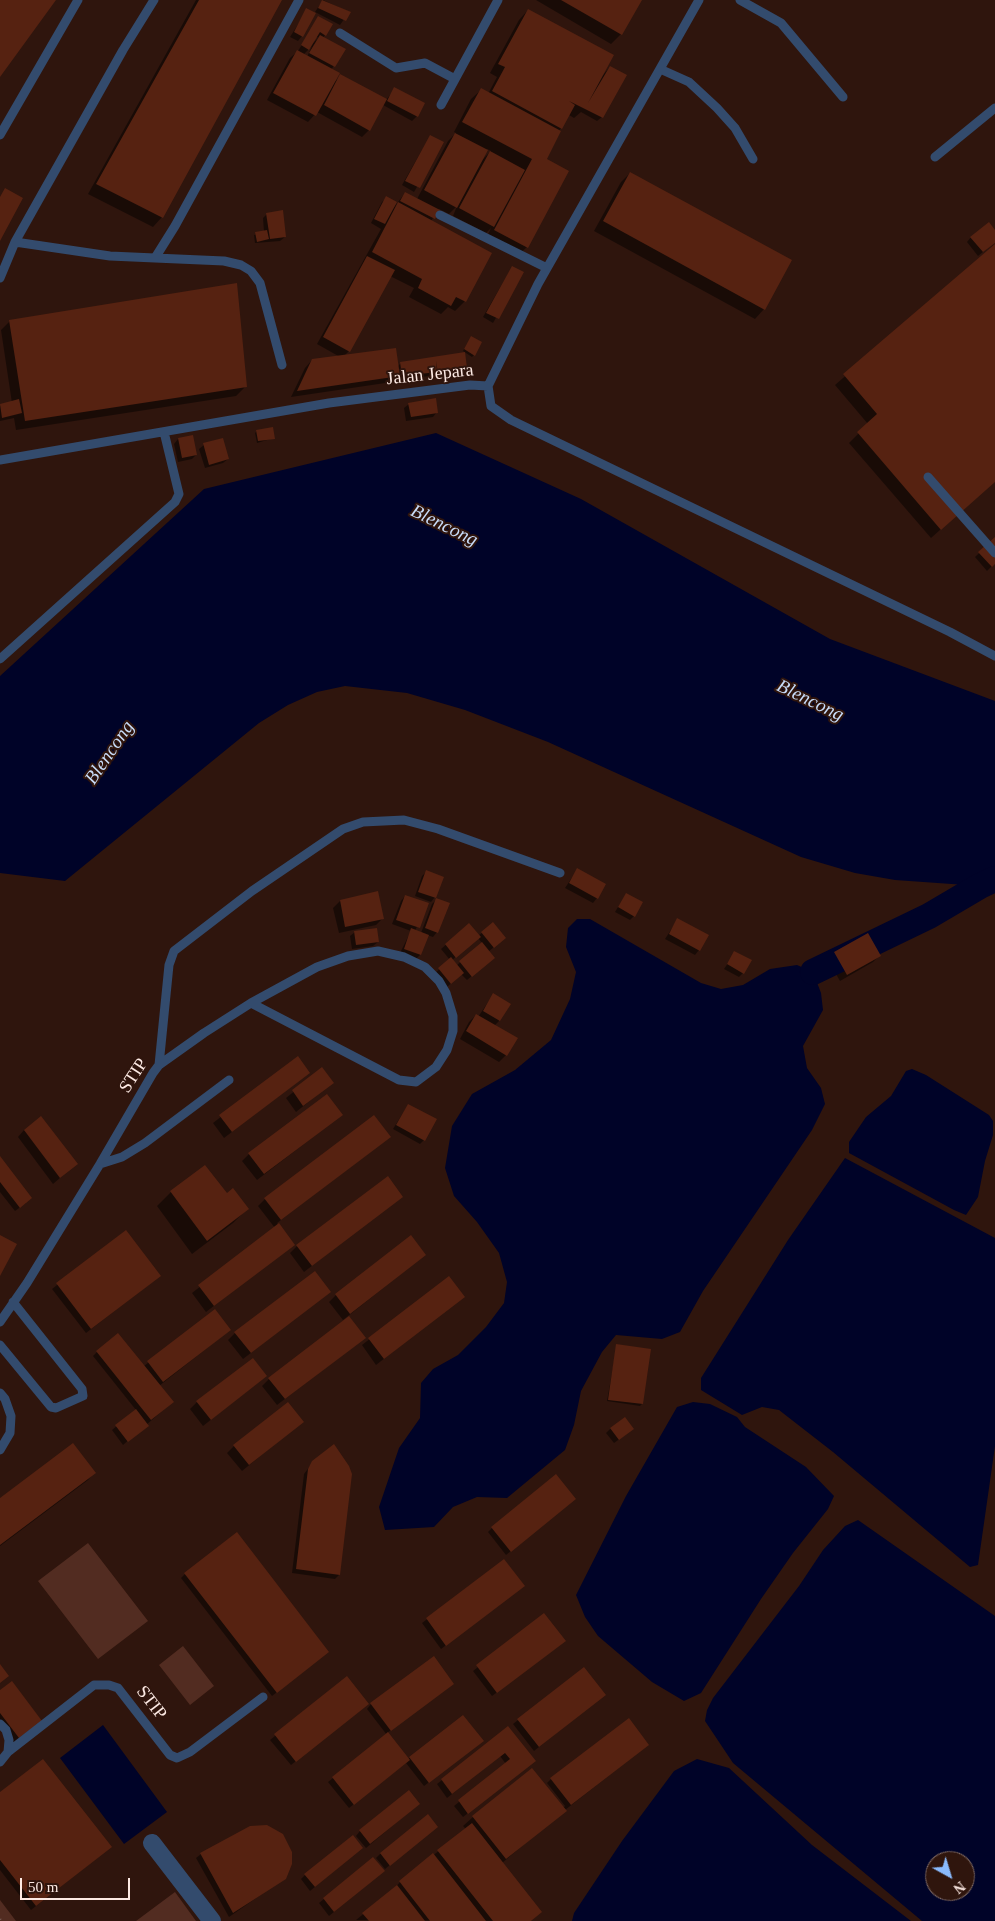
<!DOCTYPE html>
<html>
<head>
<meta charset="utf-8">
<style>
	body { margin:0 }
	#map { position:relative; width:995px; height:1921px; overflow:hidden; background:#2f150d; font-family:Georgia,serif }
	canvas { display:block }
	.north { position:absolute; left:925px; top:1851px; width:50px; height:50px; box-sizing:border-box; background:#2f150d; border:1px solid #816a63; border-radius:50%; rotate:141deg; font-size:14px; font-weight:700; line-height:20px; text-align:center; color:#fce9e3 }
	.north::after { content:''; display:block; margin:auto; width:18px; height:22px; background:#8abafc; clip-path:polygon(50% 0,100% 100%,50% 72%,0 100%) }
	.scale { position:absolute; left:20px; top:1878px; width:110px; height:22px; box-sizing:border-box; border:2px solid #fce9e3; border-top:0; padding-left:6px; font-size:15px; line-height:18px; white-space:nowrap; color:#fce9e3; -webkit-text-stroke:4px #2f150d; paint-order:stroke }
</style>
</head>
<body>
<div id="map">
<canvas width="995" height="1921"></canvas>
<div class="north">N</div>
<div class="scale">50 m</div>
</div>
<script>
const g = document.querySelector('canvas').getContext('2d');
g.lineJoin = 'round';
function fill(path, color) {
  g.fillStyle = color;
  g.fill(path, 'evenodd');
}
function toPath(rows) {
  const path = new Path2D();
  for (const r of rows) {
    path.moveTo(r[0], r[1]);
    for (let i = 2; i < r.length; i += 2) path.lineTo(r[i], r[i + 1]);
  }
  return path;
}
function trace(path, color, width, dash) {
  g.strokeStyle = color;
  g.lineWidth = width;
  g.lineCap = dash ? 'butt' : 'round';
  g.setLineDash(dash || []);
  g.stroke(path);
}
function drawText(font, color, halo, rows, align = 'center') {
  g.font = font + ' Georgia,serif';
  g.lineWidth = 4;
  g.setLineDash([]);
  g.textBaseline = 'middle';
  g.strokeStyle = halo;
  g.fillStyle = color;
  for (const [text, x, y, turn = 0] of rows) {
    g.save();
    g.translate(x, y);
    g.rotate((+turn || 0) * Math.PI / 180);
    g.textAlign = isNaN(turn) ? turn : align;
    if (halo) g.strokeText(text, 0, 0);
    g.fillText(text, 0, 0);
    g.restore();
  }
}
fill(toPath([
	[88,1543,148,1621,98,1659,38,1581],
	[183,1646,214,1686,190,1705,159,1665],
	[175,1892,196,1921,136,1921],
	[0,1900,16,1921,0,1921]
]), '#522c21');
fill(toPath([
	[436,433,581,499,830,639,995,701,995,893,980,886,895,880,855,873,801,857,548,742,465,710,407,693,345,686,317,692,288,705,259,723,65,881,0,873,0,676,204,489],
	[577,919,590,919,701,983,721,989,743,985,770,969,797,965,813,972,821,993,823,1010,803,1046,807,1068,821,1088,825,1104,812,1130,703,1291,680,1332,662,1339,616,1335,602,1352,581,1391,574,1425,565,1450,507,1498,477,1497,453,1507,434,1527,385,1530,379,1507,399,1448,420,1418,421,1383,433,1369,458,1355,486,1327,504,1303,507,1282,499,1253,477,1222,454,1196,445,1168,452,1126,472,1094,515,1070,551,1040,570,999,576,972,566,947,568,928],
	[912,1069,926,1075,989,1115,993,1121,993,1135,985,1161,978,1197,966,1215,954,1210,849,1153,849,1142,866,1117,891,1096,906,1071],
	[845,1158,995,1238,995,1446,978,1565,970,1567,833,1452,779,1410,762,1407,742,1415,701,1390,701,1378,788,1240],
	[693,1402,710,1404,737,1417,745,1427,806,1467,834,1496,828,1509,793,1553,761,1599,701,1693,684,1701,652,1682,598,1636,585,1617,576,1595,626,1496,677,1407],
	[858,1520,995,1616,995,1921,922,1921,733,1763,705,1721,707,1710,713,1698,799,1586,823,1550,845,1526],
	[935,1861,965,1861,965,1891,935,1891],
	[103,1725,167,1812,124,1844,60,1758],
	[697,1759,729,1768,812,1845,911,1921,572,1921,574,1913,622,1841,674,1771]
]), '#000328');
fill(toPath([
	[196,0,280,0,162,217,153,227,88,194],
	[323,0,349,12,340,25,315,12],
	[536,0,641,0,621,34,611,44],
	[307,10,302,36,298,41,290,37],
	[528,10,603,75,610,67,602,117,597,121,581,112,574,118,569,115,559,131,545,159,527,247,517,256,486,239,491,228,486,233,453,216,457,206,449,214,439,209,431,221,491,253,465,301,455,311,448,307,441,314,409,297,414,288,390,276,349,351,344,356,397,367,401,363,464,353,466,367,461,372,398,380,397,376,392,382,291,397,305,368,312,360,340,357,317,344,381,229,371,223,382,202,387,198,391,211,405,193,417,199,448,141,456,133,454,132,471,99,481,90,488,94,497,77,490,73,519,20],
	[487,149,491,151,482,160,481,160],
	[319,17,325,35,323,38,344,50,331,70,334,82,341,76,386,100,395,89,417,116,412,121,383,105,369,130,362,137,317,112,308,122,267,100,290,58,298,51],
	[316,36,318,38,312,44],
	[312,46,307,57,303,55],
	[430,136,443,143,414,192,402,185],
	[630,173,764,309,755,319,594,231,621,182],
	[267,214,285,237,280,241,255,243,254,235,264,232,263,218],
	[995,232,995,242,978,256,967,242,971,237],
	[995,246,995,481,931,538,849,443,868,424,835,385],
	[512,267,522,273,493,323,483,317],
	[10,321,245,387,236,396,16,430,14,418,0,421,0,406,12,403,1,330],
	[471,337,474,355,472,357,463,351],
	[409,404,437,412,433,417,406,421,404,408],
	[257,431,274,438,257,443,255,433],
	[178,439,196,455,192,459,178,462,174,444],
	[204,445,228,459,223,463,205,468,199,449],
	[995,538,995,563,987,571,975,557],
	[577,870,597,898,593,903,565,888],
	[427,871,435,897,431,902,415,896,422,876],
	[626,894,634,916,630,920,615,912],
	[405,896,427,904,415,931,421,933,432,904,436,900,437,932,433,937,427,935,420,955,416,959,400,953,411,931,392,924,401,901],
	[340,901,383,918,376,925,339,933,333,908],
	[678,919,699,950,695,955,665,939],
	[493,924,500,942,488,952,489,962,467,980,461,974,446,988,434,974,450,960,441,949,469,925,478,936],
	[478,938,482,943,456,966,451,961],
	[355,932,378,942,373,946,352,949,350,936],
	[735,953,743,973,739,977,724,969],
	[835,953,880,955,873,962,840,981,828,960],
	[493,995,499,1021,494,1026,506,1055,499,1062,460,1039,469,1022,476,1015,478,1017],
	[297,1058,309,1073,224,1138,213,1123],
	[322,1069,332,1083,296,1112,286,1098],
	[408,1105,424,1140,420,1144,393,1129],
	[334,1121,257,1180,242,1161,249,1154],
	[24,1130,76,1164,53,1184,18,1137],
	[390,1137,277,1223,293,1245,206,1312,192,1293,275,1228,258,1206,265,1199],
	[0,1158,26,1203,15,1211,0,1192],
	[205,1166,227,1195,247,1209,233,1223,192,1254,157,1206,171,1192],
	[402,1196,304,1272,290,1253,297,1246],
	[125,1231,155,1280,86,1333,52,1289],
	[425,1255,343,1320,329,1302,336,1295],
	[448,1278,463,1297,376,1365,362,1345],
	[330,1292,243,1359,228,1340,235,1333],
	[215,1311,230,1330,159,1386,168,1406,123,1445,112,1430,136,1410,93,1356,97,1352,144,1366],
	[357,1344,277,1405,262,1386,269,1379],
	[617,1345,642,1404,640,1406,607,1401],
	[266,1376,203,1426,190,1409,197,1402],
	[302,1422,242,1471,227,1453,234,1446],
	[611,1428,628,1433,614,1443,606,1433],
	[313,1462,339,1575,335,1579,292,1573,304,1474],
	[94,1473,88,1480,0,1546,0,1500],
	[570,1503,506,1555,488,1532,492,1528],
	[504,1561,524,1586,441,1649,422,1623],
	[185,1574,323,1656,272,1696,181,1578],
	[544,1615,560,1645,492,1696,473,1671],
	[347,1678,363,1708,291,1765,270,1740],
	[448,1688,387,1733,408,1759,463,1716,478,1745,424,1786,406,1763,349,1808,328,1782,387,1735,367,1709,371,1704],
	[0,1691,33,1727,11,1744,0,1729],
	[604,1695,534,1751,513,1724,518,1720],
	[508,1728,530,1765,463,1817,454,1806,506,1764,500,1756,447,1798,437,1784],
	[643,1749,565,1810,502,1863,540,1912,531,1921,356,1920,394,1889,400,1882,466,1829,463,1826,473,1817,563,1808,565,1806,547,1783,551,1779],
	[0,1794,106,1851,31,1910,0,1870],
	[414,1808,366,1848,356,1836,360,1831],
	[432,1831,385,1869,376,1858,380,1854],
	[357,1852,310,1891,301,1879,305,1875],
	[201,1854,285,1878,229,1917,196,1858],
	[373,1859,379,1875,329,1916,319,1903]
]), '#0007');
trace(toPath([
	[813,972,929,916,980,886,995,879]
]), '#000328', 26);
fill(toPath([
	[0,0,56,0,0,77],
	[199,0,282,0,163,218,96,184],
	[322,0,351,12,346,21,318,8],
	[561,0,642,0,622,35],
	[306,8,316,13,303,37,294,32],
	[528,9,614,55,588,103,610,66,627,75,603,118,569,101,575,105,562,129,492,91,505,67,498,64],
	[318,16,333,24,326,36,320,32,309,50,301,45],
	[320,35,346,49,335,67,309,53],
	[297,50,340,73,316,116,273,93],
	[340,74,387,99,370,131,324,105],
	[394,87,425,103,418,117,387,101],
	[481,88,561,131,547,159,569,171,528,248,494,230,532,159,462,122],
	[455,133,488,150,457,208,424,190],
	[430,135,444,142,420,188,405,181],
	[490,151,525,170,494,227,459,208],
	[630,172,792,260,765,310,603,221],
	[5,188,23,198,0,241,0,197],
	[405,192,440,210,435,219,400,201],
	[386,196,397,202,385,224,374,219],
	[398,202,492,253,466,302,456,297,451,306,418,288,422,279,372,252],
	[283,210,286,237,270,239,266,213],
	[989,222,995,230,995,243,983,252,970,237],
	[267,230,269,239,257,242,255,232],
	[995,244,995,482,941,530,857,432,877,414,843,374],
	[367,256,395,270,350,352,323,337],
	[512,266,524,272,499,319,486,313],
	[237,283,247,387,25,421,9,320],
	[471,336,482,342,475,356,464,349],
	[396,348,400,376,297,391,312,359],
	[465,352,467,368,438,373,436,361,437,372,402,376,400,362],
	[436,398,438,413,411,417,408,403],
	[19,399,22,413,2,418,0,404],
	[273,427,275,439,258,441,256,430],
	[193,435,197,455,182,458,178,438],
	[223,438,229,459,209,465,203,443],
	[995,537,995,564,992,567,978,552],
	[577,868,606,884,598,899,569,883],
	[426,870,444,877,436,898,418,892],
	[378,891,384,919,345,927,340,900],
	[626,893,643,902,635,917,618,907],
	[405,895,429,903,420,928,396,920],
	[436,898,450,903,438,933,425,928],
	[677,918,709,935,700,951,669,934],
	[493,922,506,938,494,948,481,932],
	[469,923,481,937,456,958,445,944],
	[377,928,379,942,356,945,354,931],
	[411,928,429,935,421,955,404,949],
	[868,933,881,956,847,975,834,952],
	[482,942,495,958,472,977,459,961],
	[734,951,752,960,744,974,727,964],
	[451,957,464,973,451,984,438,968],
	[493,993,511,1004,500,1021,483,1011],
	[476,1014,518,1038,507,1056,466,1031],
	[298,1056,310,1073,232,1132,219,1115],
	[322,1067,334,1083,303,1106,292,1090],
	[327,1094,343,1115,264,1174,248,1153],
	[408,1104,437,1119,425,1141,396,1125],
	[374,1115,391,1137,281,1220,264,1198],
	[41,1116,78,1164,60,1178,24,1130],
	[0,1156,32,1198,20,1208,0,1182],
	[205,1165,227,1193,233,1188,249,1209,207,1241,170,1191],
	[388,1176,403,1197,312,1266,296,1245],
	[279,1223,295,1245,214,1306,198,1285],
	[126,1230,161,1276,91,1329,56,1283],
	[0,1235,17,1244,0,1276],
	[411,1235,426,1255,350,1314,335,1294],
	[315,1271,331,1292,251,1353,234,1332],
	[449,1276,465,1297,384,1359,368,1338],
	[215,1309,231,1330,163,1382,147,1361],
	[349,1316,366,1338,285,1399,268,1378],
	[118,1333,174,1402,151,1420,96,1351],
	[616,1344,651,1349,643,1404,608,1400],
	[253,1358,267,1376,211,1420,196,1401],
	[288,1402,304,1422,249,1465,233,1445],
	[136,1409,149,1426,128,1442,115,1425],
	[625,1417,634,1429,619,1440,610,1428],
	[73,1443,96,1473,0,1545,0,1498],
	[334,1444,349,1466,352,1474,340,1575,296,1569,308,1469,312,1461],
	[556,1474,576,1499,511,1552,491,1527],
	[237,1532,329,1652,277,1693,184,1573],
	[504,1559,525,1586,446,1646,426,1618],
	[544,1613,566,1641,497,1693,476,1665],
	[434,1656,454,1684,391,1731,370,1703],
	[0,1664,9,1676,0,1683],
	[584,1667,606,1695,539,1747,517,1719],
	[347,1676,369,1704,296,1762,274,1734],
	[12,1681,42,1721,19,1738,0,1713,0,1690],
	[463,1715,484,1741,429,1783,409,1757],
	[629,1718,649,1745,571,1805,550,1778],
	[508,1726,536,1761,468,1814,458,1800,510,1759,505,1753,452,1794,441,1779],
	[388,1732,410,1760,354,1805,332,1777],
	[43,1759,112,1847,36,1906,0,1860,0,1792],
	[532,1768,567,1811,506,1859,472,1816],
	[409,1790,420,1804,370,1844,359,1830],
	[428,1814,438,1827,390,1866,380,1853],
	[472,1823,542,1912,531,1921,493,1921,437,1850],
	[267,1825,283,1834,292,1852,292,1864,286,1879,233,1913,200,1853,250,1826],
	[353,1835,363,1848,315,1887,304,1874],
	[433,1853,486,1921,430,1921,399,1881],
	[373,1857,385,1871,334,1912,323,1898],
	[397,1885,425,1921,369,1921,362,1913]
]), '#562211');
trace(toPath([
	[0,1919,1,1921]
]), '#7e675f', 2.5, [1, 4]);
trace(toPath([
	[740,0,781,23,843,97],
	[340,33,396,68,425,63,455,79],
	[660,69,689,82,717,108,735,128,753,159],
	[441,105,498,0],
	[0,135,78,0],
	[935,157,995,108],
	[440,215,547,268],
	[15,242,110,256,155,258,175,226,299,0],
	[155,258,224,261,241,265,251,271,260,283,282,365],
	[0,278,15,242,123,50,154,0],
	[488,386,491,406,511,420,950,632,995,656],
	[0,460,329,403,470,385,488,386,538,284,699,0],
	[928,477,995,553],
	[0,659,175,502,179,494,164,432],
	[159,1065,169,965,174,951,252,891,343,829,363,822,404,820,438,829,560,873],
	[100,1164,122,1157,145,1143,229,1080],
	[0,1322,27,1283,100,1164,153,1073,159,1065,204,1033,251,1003,399,1080,416,1082,436,1067,447,1050,453,1031,453,1016,446,993,439,981,425,967,404,957,378,951,348,956,317,967,251,1003],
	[0,1345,51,1407,56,1408,83,1396,82,1389,13,1302],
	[0,1393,5,1399,11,1416,10,1433,0,1450],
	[0,1724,6,1730,9,1740,8,1752,0,1762],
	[8,1752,94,1685,109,1685,118,1688,170,1755,177,1758,190,1752,263,1697]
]), '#334b6d', 9);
trace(toPath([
	[152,1843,212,1921]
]), '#334b6d', 18);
drawText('18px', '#fce9e3', '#2f150d', [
	["Jalan Jepara",430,375,-6],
	["STIP",134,1076,-57],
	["STIP",151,1703,52]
]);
drawText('italic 19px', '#c8dcf9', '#2f150d', [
	["Blencong",444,526,26],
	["Blencong",810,701,26],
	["Blencong",110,753,-56]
]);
</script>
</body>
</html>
